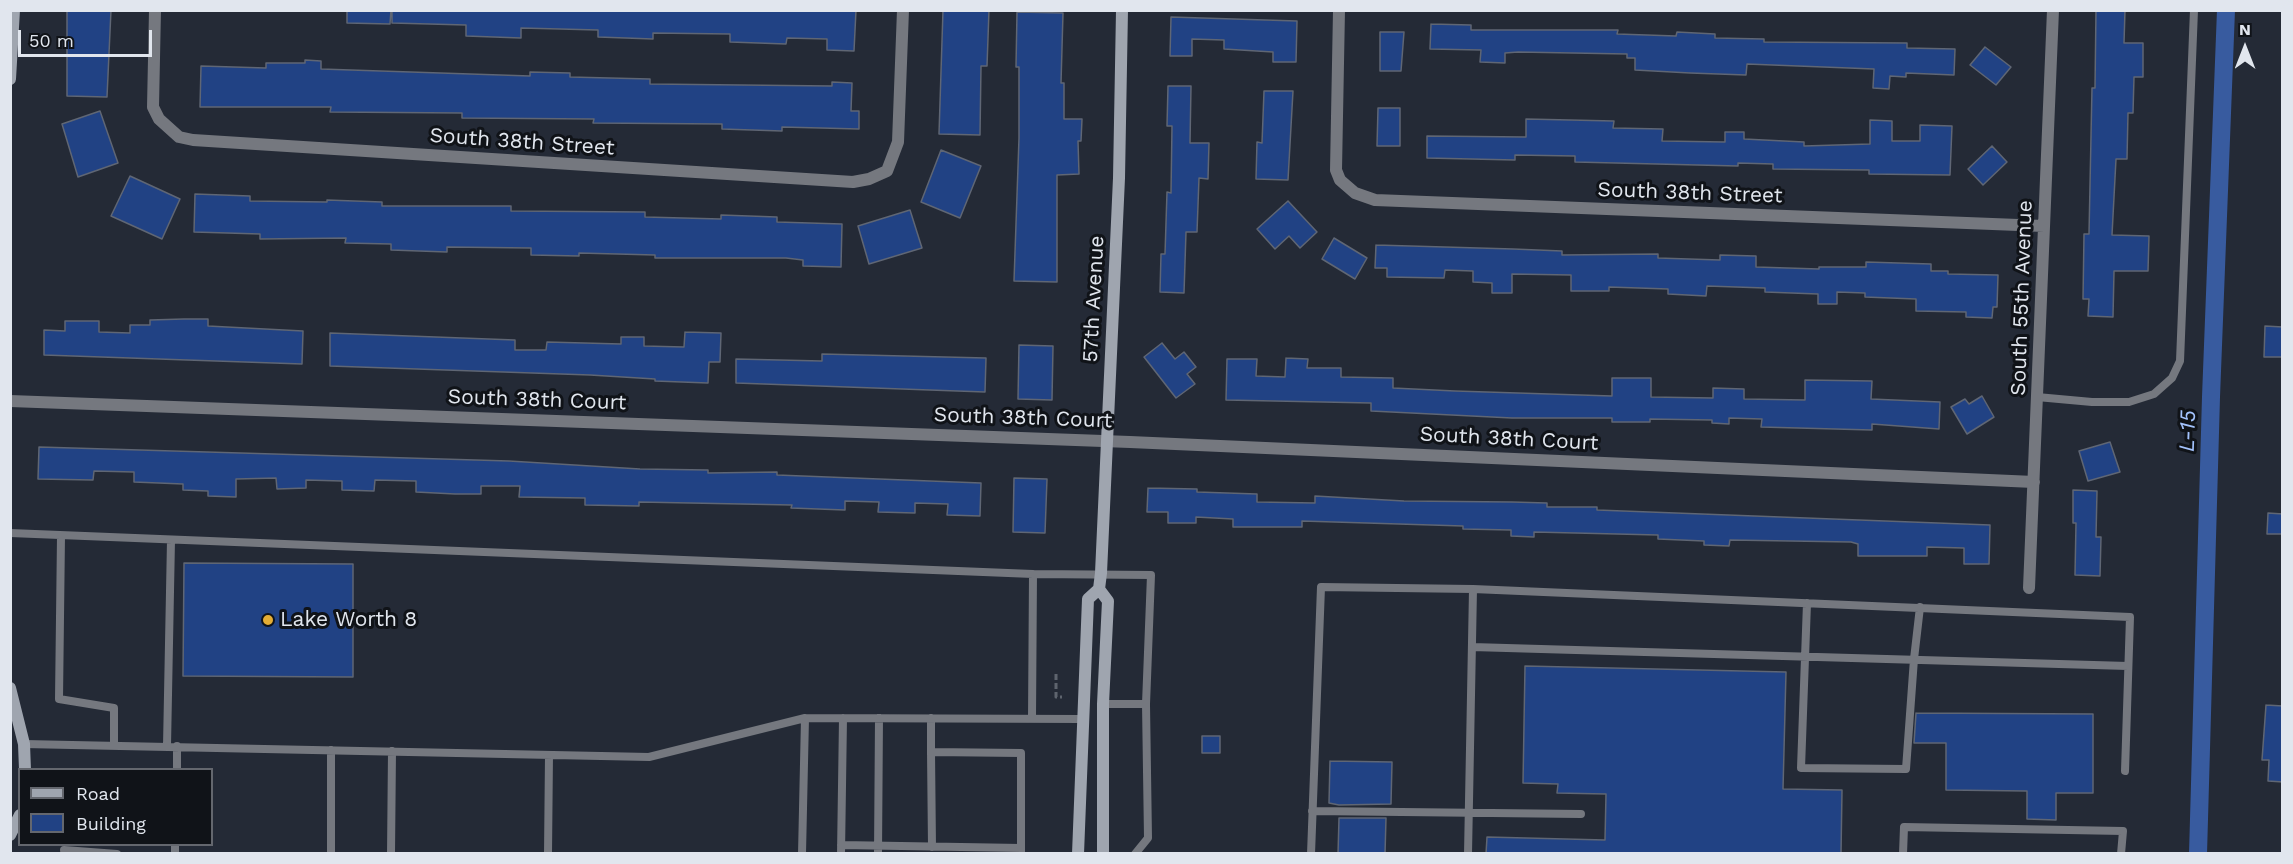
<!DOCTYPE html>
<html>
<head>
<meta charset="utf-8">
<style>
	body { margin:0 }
	#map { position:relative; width:2293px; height:864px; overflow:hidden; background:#242a36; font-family:"Work Sans",sans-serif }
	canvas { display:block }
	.frame { position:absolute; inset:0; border:12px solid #e1e6ee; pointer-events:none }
	.legend { position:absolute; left:18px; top:768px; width:195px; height:78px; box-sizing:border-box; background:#101318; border:2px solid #64676e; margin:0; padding:8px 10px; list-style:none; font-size:18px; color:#e1e6ee }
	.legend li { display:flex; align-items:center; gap:12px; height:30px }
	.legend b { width:30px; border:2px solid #64676e }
	.north { position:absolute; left:2215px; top:18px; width:60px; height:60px; -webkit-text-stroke:4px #101318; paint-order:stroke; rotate:0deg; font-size:16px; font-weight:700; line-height:24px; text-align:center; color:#e1e6ee }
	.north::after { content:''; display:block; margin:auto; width:21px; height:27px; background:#e1e6ee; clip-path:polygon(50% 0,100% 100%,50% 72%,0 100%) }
	.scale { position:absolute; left:18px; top:30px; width:134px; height:27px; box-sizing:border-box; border:3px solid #e1e6ee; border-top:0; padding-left:8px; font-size:18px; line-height:21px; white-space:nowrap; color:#e1e6ee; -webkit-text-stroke:4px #101318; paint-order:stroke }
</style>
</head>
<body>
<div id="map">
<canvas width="2293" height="864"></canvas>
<div class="frame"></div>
<ul class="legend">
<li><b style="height:8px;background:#9fa5af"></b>Road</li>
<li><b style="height:16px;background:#214284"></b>Building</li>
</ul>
<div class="north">N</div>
<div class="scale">50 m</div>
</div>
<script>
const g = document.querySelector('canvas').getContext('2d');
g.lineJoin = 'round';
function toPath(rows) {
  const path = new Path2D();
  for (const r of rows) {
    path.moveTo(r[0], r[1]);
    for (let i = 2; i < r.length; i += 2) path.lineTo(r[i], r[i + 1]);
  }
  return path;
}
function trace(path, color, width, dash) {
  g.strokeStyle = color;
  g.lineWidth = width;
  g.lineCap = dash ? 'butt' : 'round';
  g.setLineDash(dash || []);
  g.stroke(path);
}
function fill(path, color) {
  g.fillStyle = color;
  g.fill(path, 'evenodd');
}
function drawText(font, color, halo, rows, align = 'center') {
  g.font = font + ' "Work Sans",sans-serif';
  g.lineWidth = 6;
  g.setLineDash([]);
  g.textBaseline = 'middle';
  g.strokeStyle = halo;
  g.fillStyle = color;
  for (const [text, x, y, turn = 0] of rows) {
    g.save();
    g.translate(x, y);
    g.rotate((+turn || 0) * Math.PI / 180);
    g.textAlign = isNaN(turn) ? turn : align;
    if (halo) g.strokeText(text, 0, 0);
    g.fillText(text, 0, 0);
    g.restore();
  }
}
trace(toPath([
	[2198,854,2211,397,2226,10]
]), '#385b9f', 18);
const building = toPath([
	[67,10,111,10,107,97,67,96,67,10],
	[347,10,391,10,390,24,347,23,347,10],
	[392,10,856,10,854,51,827,50,827,39,787,38,786,44,730,42,730,34,653,33,653,39,598,37,598,30,521,28,521,38,466,36,466,25,392,23,392,10],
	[943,10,989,10,987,66,981,66,980,135,939,134,943,10],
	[2096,10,2125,10,2124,43,2143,43,2143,77,2134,77,2133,113,2128,113,2127,159,2116,159,2112,235,2149,236,2148,271,2114,271,2113,317,2088,316,2089,299,2083,299,2084,234,2089,234,2092,88,2095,88,2096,10],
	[1017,12,1063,13,1061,83,1064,83,1064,119,1082,119,1081,141,1078,141,1079,174,1057,175,1057,282,1014,281,1019,138,1019,67,1016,67,1017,12],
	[1171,17,1297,21,1296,62,1273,62,1273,52,1224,49,1224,40,1192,39,1192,56,1170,56,1171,17],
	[1431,24,1471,25,1471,30,1618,30,1617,34,1676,36,1677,32,1715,34,1715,38,1764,39,1764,42,1907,43,1907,48,1955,49,1954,75,1906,73,1906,77,1890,76,1889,89,1873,88,1874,69,1747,64,1746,75,1690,73,1635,70,1635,58,1627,58,1627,54,1518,52,1505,53,1505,63,1480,62,1481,50,1430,49,1431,24],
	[1380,32,1404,32,1401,71,1380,71,1380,32],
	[1985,47,2011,67,1996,85,1970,65,1985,47],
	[305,60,321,61,321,69,530,76,530,72,570,73,570,77,650,79,650,84,832,86,832,82,852,83,851,111,859,111,859,129,782,127,782,131,722,129,722,124,593,123,594,119,462,118,462,113,330,112,331,107,200,107,201,66,266,68,266,63,305,63,305,60],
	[1168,86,1191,86,1190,143,1209,143,1208,179,1199,178,1197,232,1186,232,1184,293,1160,292,1161,254,1165,254,1167,192,1171,193,1172,126,1167,126,1168,86],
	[1264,91,1293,91,1288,180,1256,179,1257,142,1262,143,1264,91],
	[1378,108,1400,108,1400,146,1377,146,1378,108],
	[100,111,118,163,78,177,62,124,100,111],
	[1526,119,1614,121,1613,128,1663,129,1662,141,1725,142,1725,132,1744,132,1744,139,1804,142,1804,146,1870,144,1870,120,1892,121,1892,141,1920,141,1920,125,1952,126,1950,175,1869,174,1869,170,1773,169,1773,164,1738,163,1738,166,1575,162,1575,156,1515,155,1515,160,1427,158,1427,136,1526,137,1526,119],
	[1992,146,2007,162,1983,185,1968,169,1992,146],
	[941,150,981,166,960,218,921,202,941,150],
	[130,176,180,199,162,239,111,216,130,176],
	[195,194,250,196,250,201,327,202,327,200,382,202,382,206,511,206,511,211,645,212,645,217,721,219,721,215,777,217,777,222,842,224,841,267,803,266,803,260,786,258,655,258,655,255,579,253,579,256,531,255,531,248,447,247,447,252,391,250,391,244,345,243,346,238,260,239,260,234,194,232,195,194],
	[1288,201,1317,232,1300,248,1289,236,1275,249,1257,229,1288,201],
	[910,210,922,248,869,264,858,226,910,210],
	[1334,238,1367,258,1355,279,1322,259,1334,238],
	[1376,245,1513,249,1562,251,1562,255,1658,254,1658,258,1720,260,1720,255,1756,256,1756,267,1819,269,1819,267,1866,267,1866,262,1931,264,1931,271,1948,271,1948,274,1998,275,1997,307,1993,307,1992,318,1966,317,1966,312,1916,311,1916,299,1865,297,1865,293,1837,292,1837,304,1818,304,1818,294,1765,292,1765,288,1707,286,1706,296,1668,294,1668,289,1609,287,1609,291,1571,291,1571,275,1512,274,1512,293,1492,293,1492,283,1473,282,1473,271,1445,270,1444,278,1387,277,1387,268,1375,268,1376,245],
	[184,319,208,319,208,326,303,331,302,364,44,355,44,330,65,331,65,321,99,321,99,332,130,333,130,325,150,325,150,320,184,319],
	[2265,326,2283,327,2283,357,2264,357,2265,326],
	[685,332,721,333,720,362,709,362,708,383,655,381,655,379,590,375,330,366,330,333,515,340,515,350,546,350,547,342,621,344,621,337,644,337,644,346,684,347,685,332],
	[1162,343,1175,359,1184,352,1196,367,1187,374,1195,384,1176,398,1144,357,1162,343],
	[1019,345,1053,346,1052,400,1018,399,1019,345],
	[822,354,986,358,985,392,736,383,736,359,822,361,822,354],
	[1286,358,1308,359,1307,368,1341,368,1341,377,1393,378,1393,388,1455,391,1612,396,1612,378,1651,378,1651,397,1713,398,1713,388,1744,389,1744,399,1805,400,1805,380,1872,381,1871,399,1940,402,1939,429,1872,424,1872,430,1761,427,1762,419,1729,418,1729,424,1712,423,1712,420,1650,419,1650,422,1612,422,1612,418,1512,418,1371,411,1371,403,1226,400,1227,359,1257,359,1256,376,1285,377,1286,358],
	[1982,396,1994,417,1967,434,1951,407,1965,399,1969,404,1982,396],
	[2110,442,2120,472,2088,481,2079,451,2110,442],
	[39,447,509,461,640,469,708,470,708,473,777,472,777,475,981,483,980,516,947,515,948,504,915,503,915,513,878,512,879,502,845,501,845,510,791,508,792,505,639,502,639,506,585,505,585,498,519,497,520,486,481,486,481,494,455,494,416,492,416,481,375,480,374,491,342,490,342,481,306,480,306,488,277,489,276,478,236,479,236,497,208,496,208,491,183,490,183,484,134,482,134,472,94,471,93,480,38,479,39,447],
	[1014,478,1047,479,1045,533,1013,532,1014,478],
	[1148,488,1197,489,1197,492,1257,494,1257,502,1315,503,1315,496,1404,501,1512,502,1547,503,1547,507,1597,507,1597,510,1990,525,1989,564,1964,564,1964,548,1927,547,1927,556,1858,556,1858,544,1851,542,1730,540,1729,546,1704,545,1704,541,1658,539,1658,535,1534,532,1534,537,1511,536,1511,530,1463,529,1463,526,1302,521,1302,527,1233,527,1233,519,1196,517,1196,523,1168,523,1168,512,1147,512,1148,488],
	[2073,490,2097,491,2096,537,2101,537,2100,576,2075,575,2076,523,2073,523,2073,490],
	[2268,513,2283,514,2283,534,2267,534,2268,513],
	[184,563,353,564,353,677,183,676,184,563],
	[1525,666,1786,672,1783,789,1842,790,1841,854,1486,854,1487,837,1605,840,1606,794,1557,793,1558,784,1523,783,1525,666],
	[2266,705,2283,706,2283,782,2268,781,2269,760,2262,760,2266,705],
	[1916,713,2093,714,2093,793,2056,793,2056,820,2027,819,2027,791,1946,790,1946,743,1914,743,1916,713],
	[1202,736,1220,736,1220,753,1202,753,1202,736],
	[1330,761,1392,762,1391,804,1339,805,1329,803,1330,761],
	[1339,818,1386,818,1385,854,1338,854,1339,818]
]);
fill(building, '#214284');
trace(building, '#5f6674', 1.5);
trace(toPath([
	[1056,674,1056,697,1062,697]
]), '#5e646e', 3, [6, 3]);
trace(toPath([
	[2037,397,2092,402,2129,402,2154,394,2172,378,2180,361,2194,10],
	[10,533,1033,574,1032,718],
	[61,536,59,699,114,708,114,745],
	[1033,574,1151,575,1146,704,1148,838,1135,854],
	[1473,589,2130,617,2125,771],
	[1807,603,1801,768,1906,769,1914,659,1920,607],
	[1472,647,2128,666],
	[1103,704,1146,704],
	[931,718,931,752,1021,753,1021,848],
	[24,744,649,757,805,718,1082,719],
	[167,746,171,540],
	[331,750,331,854],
	[931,752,932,847],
	[177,770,177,746],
	[1312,811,1581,814],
	[841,845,1021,848,1021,854],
	[64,850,117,854],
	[175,854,175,844],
	[391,854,392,751],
	[548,854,549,755],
	[802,854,805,718],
	[841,854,843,718],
	[878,854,879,718],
	[1311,854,1321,587,1473,589,1468,854],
	[1903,854,1904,827,2123,831,2121,854]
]), '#75787f', 8);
trace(toPath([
	[155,10,153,107,159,119,179,137,193,140,853,182,869,179,887,171,898,142,903,10],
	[1339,10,1336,170,1340,180,1355,193,1375,200,2044,226],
	[10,401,1130,442,2034,482],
	[2029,588,2053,10]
]), '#75787f', 12);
trace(toPath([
	[10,79,14,10],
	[1099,589,1108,601,1103,704,1103,854],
	[10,688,24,744,25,770],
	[10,835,20,815],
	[1078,854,1088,599,1099,589,1101,573,1119,178,1122,10]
]), '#9fa5af', 12);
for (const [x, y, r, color] of [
	[268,620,6,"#e4ad35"]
]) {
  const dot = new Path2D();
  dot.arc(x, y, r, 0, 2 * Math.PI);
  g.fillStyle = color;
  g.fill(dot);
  trace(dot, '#101318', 2);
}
drawText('21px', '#e1e6ee', '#101318', [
	["South 38th Street",522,142,4],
	["South 38th Street",1690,193,2],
	["South 55th Avenue",2022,298,-88],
	["57th Avenue",1094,299,-87],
	["South 38th Court",537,400,2],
	["South 38th Court",1023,418,2],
	["South 38th Court",1509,439,3]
]);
drawText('21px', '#e1e6ee', '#101318', [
	["Lake Worth 8",280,620]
], 'left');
drawText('italic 22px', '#a3c2fc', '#101318', [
	["L-15",2188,431,-88]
]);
</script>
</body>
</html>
